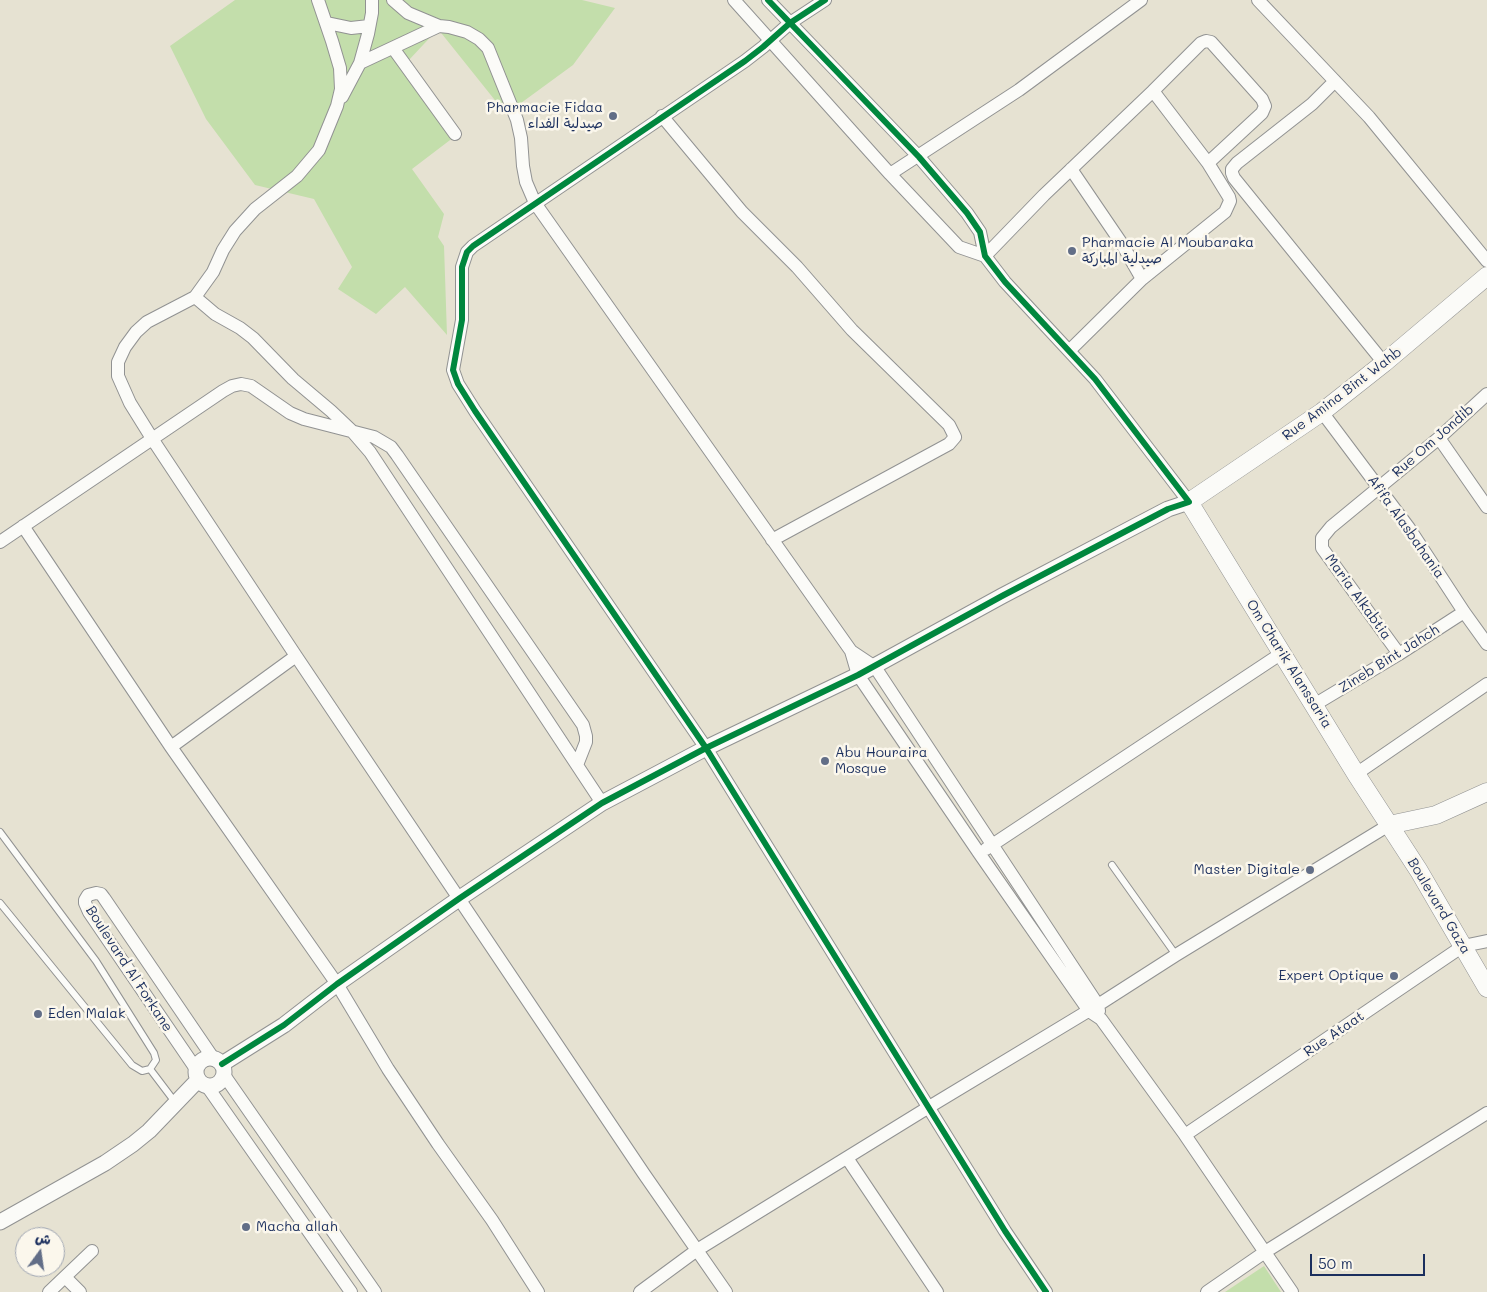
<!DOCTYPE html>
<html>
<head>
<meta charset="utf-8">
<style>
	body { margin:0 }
	#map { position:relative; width:1487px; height:1292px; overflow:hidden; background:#e6e2d2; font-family:Mali,"Playpen Sans Arabic",sans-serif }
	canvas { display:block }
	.north { position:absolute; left:15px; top:1227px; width:50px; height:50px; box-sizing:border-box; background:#fbf7ec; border:1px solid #a1a7b3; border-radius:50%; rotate:14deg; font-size:14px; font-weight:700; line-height:20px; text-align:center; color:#1b2f5e }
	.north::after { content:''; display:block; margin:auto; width:18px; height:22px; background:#626e87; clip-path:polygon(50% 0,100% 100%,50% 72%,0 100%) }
	.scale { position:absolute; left:1310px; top:1254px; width:115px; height:22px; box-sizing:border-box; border:2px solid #1b2f5e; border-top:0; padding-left:6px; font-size:15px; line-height:18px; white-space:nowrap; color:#1b2f5e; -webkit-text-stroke:4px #fbf7ec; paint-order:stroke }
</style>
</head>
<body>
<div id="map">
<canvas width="1487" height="1292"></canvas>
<div class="north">ش</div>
<div class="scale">50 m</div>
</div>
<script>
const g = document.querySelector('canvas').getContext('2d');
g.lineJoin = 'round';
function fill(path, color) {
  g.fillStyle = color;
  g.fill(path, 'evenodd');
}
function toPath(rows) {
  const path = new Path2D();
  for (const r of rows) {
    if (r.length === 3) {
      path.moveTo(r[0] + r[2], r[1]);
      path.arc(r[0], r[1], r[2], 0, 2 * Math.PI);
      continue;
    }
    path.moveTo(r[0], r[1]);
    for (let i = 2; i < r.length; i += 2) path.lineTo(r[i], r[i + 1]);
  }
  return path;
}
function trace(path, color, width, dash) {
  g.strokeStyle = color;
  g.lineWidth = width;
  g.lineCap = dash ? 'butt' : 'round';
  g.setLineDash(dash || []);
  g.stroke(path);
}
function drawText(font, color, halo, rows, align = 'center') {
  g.font = font + ' Mali,"Playpen Sans Arabic",sans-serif';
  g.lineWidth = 5;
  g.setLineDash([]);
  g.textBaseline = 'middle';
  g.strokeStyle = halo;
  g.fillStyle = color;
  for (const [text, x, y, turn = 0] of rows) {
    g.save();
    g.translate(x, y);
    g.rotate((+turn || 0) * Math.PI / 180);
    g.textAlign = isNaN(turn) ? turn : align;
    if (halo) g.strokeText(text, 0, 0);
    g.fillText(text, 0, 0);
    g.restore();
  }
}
fill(toPath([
	[235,0,582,0,615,8,573,65,506,114,438,29,408,61,458,134,412,169,444,214,438,237,444,246,447,335,405,287,376,314,338,289,352,267,314,199,255,185,206,119,170,46],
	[1264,1266,1281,1292,1225,1292]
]), '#c3deab');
const service = toPath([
	[0,832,96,961,154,1053,156,1060,150,1069],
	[1112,865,1176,955],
	[0,903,132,1065,142,1071,150,1069,175,1102]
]);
const minor = toPath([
	[318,0,332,41,340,68,341,89,337,106,319,150,297,176,255,209,235,231,223,250,213,272,195,297,147,322,136,332,125,347,118,362,118,376,130,403,153,440,296,656,644,1174,726,1292],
	[393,0,408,13,439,26],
	[734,0,890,174,959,247,985,256],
	[768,0,919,157,967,213,980,232,985,256,1005,282,1095,379,1189,502],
	[825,0,790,23,763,47,745,61,473,246,467,252,462,267,462,320,453,370,458,384,475,411,706,748,1005,1231,1046,1292],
	[1258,0,1369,117,1487,261],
	[327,23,351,28,369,26],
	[393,48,455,134],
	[360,63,439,26,449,27,467,32,479,39,488,48,517,120,521,138,523,166,526,182,535,203,851,651,858,675,979,853,1089,1011,1101,1019,1185,1135,1292,1292],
	[1335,81,1312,104,1237,163,1232,169,1232,173,1234,178,1384,363],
	[1153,91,1201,43,1206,41,1211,42,1262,99,1265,106,1262,113,1208,163],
	[342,97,360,63,368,34,372,13,372,0],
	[662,116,742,212,797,267,852,330,949,425,955,437,949,444,772,540],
	[890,174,1019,90,1141,0],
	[985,256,1044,195,1153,91,1208,163,1229,197,1230,201,1225,212,1142,279],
	[195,297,215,314,240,328,253,338,293,379,331,411,351,430,370,452,602,803],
	[1069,351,1142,279,1122,244,1071,169],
	[1322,412,1409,528,1464,612,1487,644],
	[1439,438,1487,507],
	[23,526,171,747,337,984,388,1069,438,1144,492,1220,538,1292],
	[0,542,223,391,232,386,241,384,251,386,290,413,304,419,374,437,391,447,397,455,583,725,586,736,586,742,577,765],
	[851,651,875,667,1098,1005,1099,1011],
	[1399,654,1322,548,1322,538,1331,527,1439,438,1487,394],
	[1314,705,1399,654,1464,612],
	[171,747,296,656],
	[1356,774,1487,684],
	[986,849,1282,653],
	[196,1069,89,912,85,903,85,900,88,895,96,893,101,894,104,898,213,1058],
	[224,1075,375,1292],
	[207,1086,351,1292],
	[1185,1135,1463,946,1487,941],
	[847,1158,937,1292],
	[65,1277,80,1292],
	[49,1292,92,1251],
	[640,1292,697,1250,929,1107,1098,1005,1176,955,1389,825],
	[1207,1292,1265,1252,1487,1113]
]);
const tertiary = toPath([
	[210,1072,14],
	[222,1064,284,1025,337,984,460,898,602,803,706,748,858,675,1002,596,1168,509,1189,502],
	[0,1222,105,1163,133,1144,149,1131,198,1080]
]);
const secondary = toPath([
	[1487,276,1384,363,1322,412,1189,502,1356,774,1419,871,1487,988],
	[1389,825,1436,815,1487,792]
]);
trace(service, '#919292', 8);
trace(minor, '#919292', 14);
trace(tertiary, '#919292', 17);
trace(secondary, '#919292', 19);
trace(service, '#fbfbf8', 6);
trace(minor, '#fbfbf8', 12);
trace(tertiary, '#fbfbf8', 15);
trace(secondary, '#fbfbf8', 18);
trace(toPath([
	[825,0,790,23,763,47,745,61,473,246,467,252,462,267,462,320,453,370,458,384,475,411,706,748,1005,1231,1046,1292],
	[222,1064,284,1025,337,984,460,898,602,803,706,748,858,675,1002,596,1168,509,1189,502,1095,379,1005,282,985,256,980,232,967,213,919,157,768,0]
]), '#00873e', 6);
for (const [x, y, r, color] of [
	[613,116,5,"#626e87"],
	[1072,251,5,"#626e87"],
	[825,761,5,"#626e87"],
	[1310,870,5,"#626e87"],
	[1394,976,5,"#626e87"],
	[38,1014,5,"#626e87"],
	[246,1227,5,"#626e87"]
]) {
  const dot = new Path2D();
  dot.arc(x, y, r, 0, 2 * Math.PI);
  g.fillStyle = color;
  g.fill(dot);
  trace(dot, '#fbf7ec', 2);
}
drawText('14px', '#1b2f5e', '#fbf7ec', [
	["Pharmacie Fidaa",603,108,"right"],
	["صيدلية الفداء",603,124,"right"],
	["Pharmacie Al Moubaraka",1082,243],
	["صيدلية المباركة",1082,259],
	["Abu Houraira",835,753],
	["Mosque",835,769],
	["Master Digitale",1300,870,"right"],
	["Expert Optique",1384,976,"right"],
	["Eden Malak",48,1014],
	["Macha allah",256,1227]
], 'left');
drawText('14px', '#1b2f5e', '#fbf7ec', [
	["Rue Amina Bint Wahb",1342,394,-37],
	["Rue Om Jondib",1433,441,-41],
	["Afifa Alasbahania",1406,527,55],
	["Maria Alkabtia",1358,597,54],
	["Zineb Bint Jahch",1389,659,-32],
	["Om Charik Alanssaria",1289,664,58],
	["Boulevard Gaza",1439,906,59],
	["Boulevard Al Forkane",129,969,57],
	["Rue Ataat",1334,1034,-34]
]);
</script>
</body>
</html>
